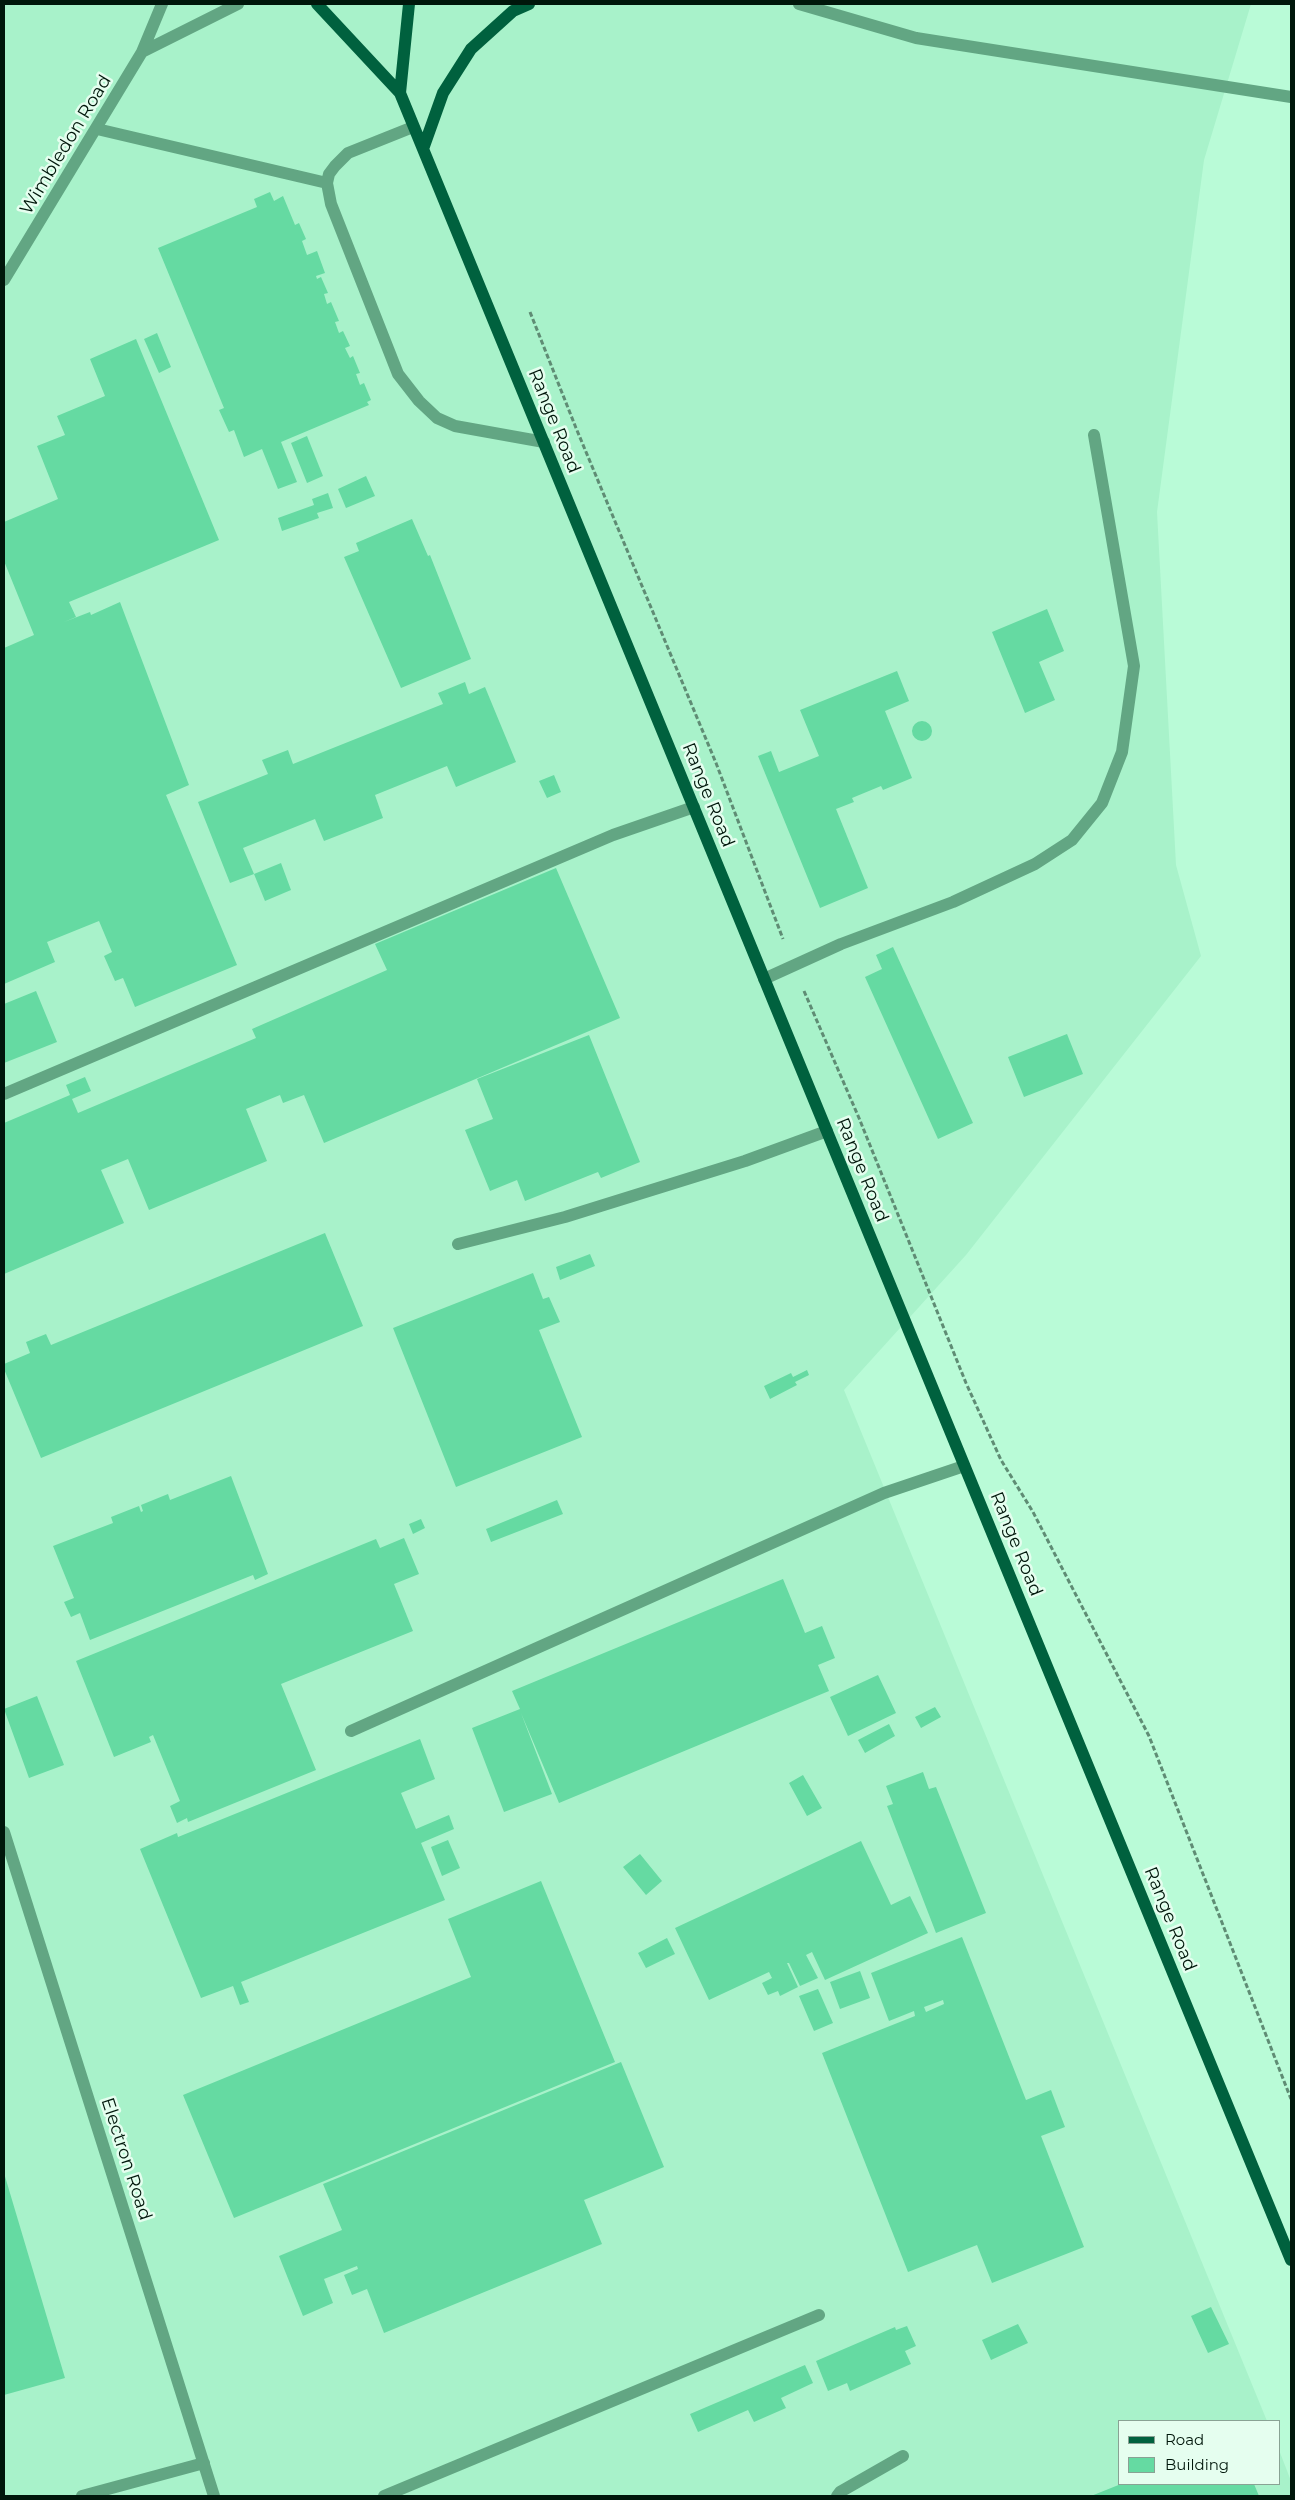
<!DOCTYPE html>
<html>
<head>
<meta charset="utf-8">
<style>
	body { margin:0 }
	#map { position:relative; width:1295px; height:2500px; overflow:hidden; background:#b9fbd7; font-family:Montserrat,sans-serif }
	canvas { display:block }
	.frame { position:absolute; inset:0; border:5px solid #00170b; pointer-events:none }
	.legend { position:absolute; left:1118px; top:2420px; width:162px; height:65px; box-sizing:border-box; background:#e5feef; border:1px solid #89a294; margin:0; padding:6px 9px; list-style:none; font-size:15px; color:#00170b }
	.legend li { display:flex; align-items:center; gap:10px; height:25px }
	.legend b { width:25px; border:1px solid #89a294 }
</style>
</head>
<body>
<div id="map">
<canvas width="1295" height="2500"></canvas>
<div class="frame"></div>
<ul class="legend">
<li><b style="height:6px;background:#00613e"></b>Road</li>
<li><b style="height:14px;background:#65daa2"></b>Building</li>
</ul>
</div>
<script>
const g = document.querySelector('canvas').getContext('2d');
g.lineJoin = 'round';
function fill(path, color) {
  g.fillStyle = color;
  g.fill(path, 'evenodd');
}
function toPath(rows) {
  const path = new Path2D();
  for (const r of rows) {
    if (r.length === 3) {
      path.moveTo(r[0] + r[2], r[1]);
      path.arc(r[0], r[1], r[2], 0, 2 * Math.PI);
      continue;
    }
    path.moveTo(r[0], r[1]);
    for (let i = 2; i < r.length; i += 2) path.lineTo(r[i], r[i + 1]);
  }
  return path;
}
function trace(path, color, width, dash) {
  g.strokeStyle = color;
  g.lineWidth = width;
  g.lineCap = dash ? 'butt' : 'round';
  g.setLineDash(dash || []);
  g.stroke(path);
}
function drawText(font, color, halo, rows, align = 'center') {
  g.font = font + ' Montserrat,sans-serif';
  g.lineWidth = 5;
  g.setLineDash([]);
  g.textBaseline = 'middle';
  g.strokeStyle = halo;
  g.fillStyle = color;
  for (const [text, x, y, turn = 0] of rows) {
    g.save();
    g.translate(x, y);
    g.rotate((+turn || 0) * Math.PI / 180);
    g.textAlign = isNaN(turn) ? turn : align;
    if (halo) g.strokeText(text, 0, 0);
    g.fillText(text, 0, 0);
    g.restore();
  }
}
fill(toPath([
	[4,4,1251,4,1204,160,1157,512,1176,865,1201,956,966,1255,844,1390,1267,2421,1119,2421,1119,2484,1279,2484,1279,2450,1291,2481,1291,2496,4,2496]
]), '#a8f2ca');
fill(toPath([
	[270,192,274,201,283,196,295,225,299,223,306,239,302,241,307,255,317,251,325,273,316,276,317,279,321,277,328,293,324,294,327,304,331,302,339,321,335,322,339,333,343,331,350,346,345,348,350,358,353,356,360,373,356,374,360,385,364,383,371,400,367,402,369,405,281,442,297,482,278,489,262,449,244,457,234,430,229,432,219,410,224,408,158,248,257,207,254,199],
	[157,333,171,367,159,373,144,339],
	[136,339,219,540,69,602,76,617,64,622,90,612,91,615,120,602,189,785,166,795,237,965,135,1007,123,978,115,981,104,956,112,952,99,921,47,942,55,962,4,984,4,648,34,635,4,561,4,522,58,499,37,446,65,435,57,416,105,396,90,359],
	[307,436,323,476,307,483,291,443],
	[366,476,375,496,346,508,338,489],
	[328,493,333,508,317,513,319,518,282,531,278,518,314,505,312,499],
	[412,519,428,556,430,555,471,659,401,688,344,557,359,551,356,543],
	[1047,609,1064,651,1039,662,1055,700,1025,713,992,632],
	[897,671,909,701,885,711,912,778,883,790,881,786,852,798,854,802,836,809,868,888,820,908,758,756,771,751,779,772,819,756,800,710],
	[465,682,469,694,485,687,516,762,456,787,447,766,375,795,383,818,324,841,315,819,243,848,254,874,230,883,198,802,268,774,262,760,288,750,293,764,443,704,438,693],
	[922,731,10],
	[554,775,561,792,547,798,539,781],
	[281,863,291,890,265,901,254,874],
	[556,868,620,1018,324,1143,304,1095,283,1103,280,1095,246,1109,267,1161,149,1210,128,1159,101,1170,124,1223,4,1274,4,1123,70,1095,66,1085,85,1077,91,1091,72,1099,78,1113,256,1038,252,1029,387,970,375,944],
	[893,947,973,1123,938,1139,865,977,882,969,876,955],
	[36,991,57,1042,4,1063,4,1004],
	[1067,1034,1083,1074,1024,1097,1008,1057],
	[589,1035,640,1162,601,1178,598,1172,525,1201,517,1180,490,1191,465,1130,493,1119,477,1079],
	[325,1233,363,1326,41,1458,4,1369,4,1364,30,1353,26,1342,46,1334,51,1345],
	[590,1254,595,1266,560,1280,556,1267],
	[533,1273,543,1299,549,1297,560,1322,539,1330,582,1437,456,1487,393,1328],
	[807,1370,809,1375,795,1382,797,1385,770,1399,764,1386,791,1373,793,1377],
	[231,1476,268,1574,255,1580,253,1575,90,1640,80,1613,71,1617,64,1602,74,1598,53,1546,113,1523,111,1517,139,1506,141,1512,143,1511,141,1505,168,1494,170,1500],
	[557,1500,563,1514,491,1542,486,1529],
	[421,1519,425,1528,413,1534,409,1524],
	[404,1538,419,1574,394,1584,413,1631,281,1684,316,1770,188,1822,187,1818,177,1823,170,1806,180,1801,153,1735,149,1737,151,1742,114,1757,76,1661,376,1539,380,1548],
	[783,1579,805,1633,822,1626,835,1658,818,1665,829,1691,559,1803,521,1713,552,1794,504,1812,472,1728,520,1709,512,1691],
	[878,1675,896,1713,848,1736,830,1697],
	[37,1696,64,1765,29,1778,4,1709],
	[935,1707,941,1717,921,1728,915,1717],
	[889,1724,895,1736,865,1753,858,1740],
	[420,1739,435,1779,401,1793,416,1829,449,1815,454,1829,421,1843,445,1900,241,1982,249,2002,240,2005,233,1986,201,1998,140,1849,177,1833,178,1837],
	[923,1772,929,1789,936,1787,986,1913,936,1933,887,1806,893,1804,886,1786],
	[803,1775,822,1808,807,1816,789,1783],
	[448,1840,460,1868,442,1876,431,1847],
	[861,1841,891,1905,910,1896,928,1933,825,1980,812,1952,806,1955,818,1978,800,1986,789,1963,787,1963,798,1987,780,1996,778,1991,768,1995,762,1983,772,1978,769,1972,709,2000,675,1928],
	[640,1854,662,1881,646,1895,623,1867],
	[541,1881,615,2062,234,2218,183,2095,471,1977,448,1919],
	[962,1937,1026,2100,1051,2090,1065,2127,1041,2136,1084,2247,992,2283,977,2245,908,2272,822,2053,915,2016,914,2011,889,2021,871,1973],
	[943,2000,944,2004,926,2012,924,2007],
	[667,1938,675,1954,646,1968,638,1953],
	[860,1971,870,1998,840,2009,830,1982],
	[818,1989,833,2023,814,2031,799,1996],
	[621,2062,664,2167,584,2200,602,2244,384,2333,367,2289,352,2295,344,2275,358,2269,357,2266,324,2279,333,2303,303,2316,279,2256,342,2230,323,2184],
	[4,2173,65,2378,4,2395],
	[1211,2307,1229,2344,1208,2353,1191,2316],
	[1018,2324,1028,2343,991,2360,982,2340],
	[907,2326,916,2346,905,2351,911,2364,850,2391,847,2383,828,2391,816,2361,895,2327,896,2330],
	[805,2365,813,2383,781,2398,786,2408,754,2422,748,2410,698,2432,690,2414],
	[1121,2484,1254,2484,1259,2496,1091,2496]
]), '#65daa2');
trace(toPath([
	[530,312,576,428,716,763,783,939],
	[804,991,859,1118,966,1383,1001,1460,1033,1512,1149,1736,1291,2099]
]), '#5f8c74', 3, [5, 2.5]);
trace(toPath([
	[799,4,916,38,1291,97],
	[142,52,238,4],
	[413,127,348,153,335,166,329,174,327,183,331,204,398,374,419,401,437,418,455,426,544,442],
	[97,129,327,183],
	[4,280,142,52,162,4],
	[764,979,841,944,953,902,1035,864,1072,840,1102,803,1122,752,1134,666,1094,435],
	[4,1094,613,835,694,807],
	[458,1244,565,1217,745,1161,827,1131],
	[351,1731,884,1493,964,1466],
	[4,1832,214,2496],
	[82,2496,204,2463],
	[384,2496,819,2315],
	[837,2496,840,2492,903,2456]
]), '#62a683', 12);
trace(toPath([
	[317,4,400,93,1291,2260],
	[400,93,409,4],
	[423,149,443,93,471,49,513,11,529,4]
]), '#00613e', 12);
drawText('18px', '#00170b', '#e5feef', [
	["Wimbledon Road",66,145,-59],
	["Range Road",554,421,68],
	["Range Road",708,795,68],
	["Range Road",862,1170,68],
	["Range Road",1016,1544,68],
	["Range Road",1170,1919,68],
	["Electron Road",126,2159,72]
]);
</script>
</body>
</html>
